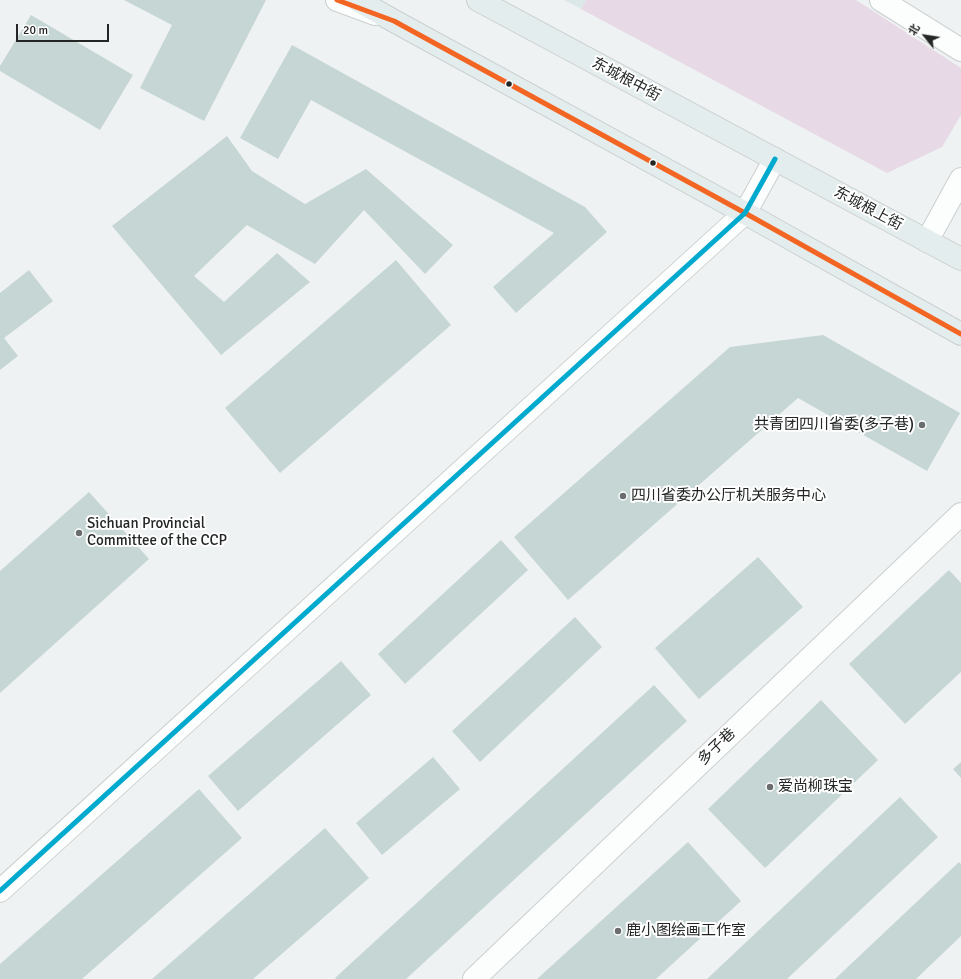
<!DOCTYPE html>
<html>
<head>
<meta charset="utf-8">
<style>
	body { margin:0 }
	#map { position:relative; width:961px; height:979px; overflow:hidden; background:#eef2f2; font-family:Signika,"Noto Sans SC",sans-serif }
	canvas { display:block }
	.north { position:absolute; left:905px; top:16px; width:40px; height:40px; -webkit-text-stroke:3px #fff; paint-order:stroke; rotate:300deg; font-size:11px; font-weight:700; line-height:16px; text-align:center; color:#232625 }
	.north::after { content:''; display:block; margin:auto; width:14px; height:18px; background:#232625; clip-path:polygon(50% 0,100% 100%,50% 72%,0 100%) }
	.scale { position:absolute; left:16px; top:24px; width:93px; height:18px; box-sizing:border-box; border:2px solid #232625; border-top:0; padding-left:5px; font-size:12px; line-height:14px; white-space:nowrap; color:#232625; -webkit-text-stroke:3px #fff; paint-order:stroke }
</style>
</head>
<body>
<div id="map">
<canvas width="961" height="979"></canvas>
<div class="north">北</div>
<div class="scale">20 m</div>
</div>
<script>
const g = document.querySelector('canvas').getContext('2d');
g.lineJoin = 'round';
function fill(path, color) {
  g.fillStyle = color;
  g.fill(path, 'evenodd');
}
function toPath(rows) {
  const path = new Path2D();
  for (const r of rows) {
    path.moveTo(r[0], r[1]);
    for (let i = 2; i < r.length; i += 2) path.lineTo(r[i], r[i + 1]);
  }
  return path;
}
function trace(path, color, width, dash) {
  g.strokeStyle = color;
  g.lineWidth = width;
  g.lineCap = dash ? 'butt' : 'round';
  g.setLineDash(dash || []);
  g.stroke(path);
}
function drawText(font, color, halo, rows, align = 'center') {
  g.font = font + ' Signika,"Noto Sans SC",sans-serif';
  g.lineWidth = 4;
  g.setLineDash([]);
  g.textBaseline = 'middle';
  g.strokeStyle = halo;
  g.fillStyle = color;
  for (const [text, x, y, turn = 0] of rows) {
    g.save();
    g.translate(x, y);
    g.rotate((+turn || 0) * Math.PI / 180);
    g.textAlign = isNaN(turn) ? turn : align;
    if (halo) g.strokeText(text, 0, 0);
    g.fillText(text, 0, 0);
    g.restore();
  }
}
fill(toPath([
	[564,0,586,0,581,9]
]), '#dce7e7');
fill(toPath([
	[586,0,856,0,961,68,961,115,942,147,887,173,581,9]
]), '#e7d9e6');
fill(toPath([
	[124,0,266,0,204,121,140,88,172,25],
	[31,15,133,75,100,130,0,71,0,66],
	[292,45,585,207,607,232,516,313,493,287,554,233,311,100,278,159,240,138],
	[227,136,252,171,305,204,366,169,453,245,425,274,364,210,315,264,247,225,194,276,224,302,277,253,310,282,221,355,112,226],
	[396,260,451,325,280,473,225,408],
	[29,270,53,301,4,338,18,356,0,370,0,293],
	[823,335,960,413,927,471,798,398,568,600,514,537,730,347],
	[89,492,149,559,0,693,0,571],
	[501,540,528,570,405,684,378,654],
	[758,557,803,607,699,699,655,648],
	[949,570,961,583,961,672,905,724,849,664],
	[575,617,602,647,480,762,452,731],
	[341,661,371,695,238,811,208,776],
	[654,685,687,721,406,979,336,979,335,978],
	[821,700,878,760,765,868,708,809],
	[433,757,460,789,382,855,356,823],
	[961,762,961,778,953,769],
	[199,789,242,838,82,979,0,979,0,964],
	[900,797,938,837,787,979,707,979],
	[325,828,369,878,253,979,152,979],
	[688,842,741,901,656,979,537,979],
	[959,862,961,864,961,936,916,979,835,979]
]), '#c6d6d5');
const minor = toPath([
	[337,0,375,14],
	[881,0,961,50],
	[927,241,961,179],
	[0,891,745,213,775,159],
	[474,979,961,514]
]);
const major = toPath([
	[357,0,394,21,745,213,961,334],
	[478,0,961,259]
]);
trace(minor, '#cccfcf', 24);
trace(major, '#cdcfcf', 24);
trace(minor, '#fcfdfd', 22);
trace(major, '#e4eded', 22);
trace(toPath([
	[337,0,394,21,745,213,961,334]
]), '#f26522', 5);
trace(toPath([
	[0,891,745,213,775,159]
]), '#00a9ce', 5);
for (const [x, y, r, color] of [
	[509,84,3.5,"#232625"],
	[653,163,3.5,"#232625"],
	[922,425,4,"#6a6d6d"],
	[623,496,4,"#6a6d6d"],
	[79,533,4,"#6a6d6d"],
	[770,787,4,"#6a6d6d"],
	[618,931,4,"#6a6d6d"]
]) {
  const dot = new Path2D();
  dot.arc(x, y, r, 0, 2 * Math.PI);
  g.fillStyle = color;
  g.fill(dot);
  trace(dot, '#fff', 1.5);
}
drawText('15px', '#232625', '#fff', [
	["东城根中街",626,80,28],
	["东城根上街",868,209,28],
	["多子巷",717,747,-44]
]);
drawText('15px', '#232625', '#fff', [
	["共青团四川省委(多子巷)",914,425,"right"],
	["四川省委办公厅机关服务中心",631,496],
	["Sichuan Provincial",87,524],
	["Committee of the CCP",87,541],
	["爱尚柳珠宝",778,787],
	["鹿小图绘画工作室",626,931]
], 'left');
</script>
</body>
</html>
